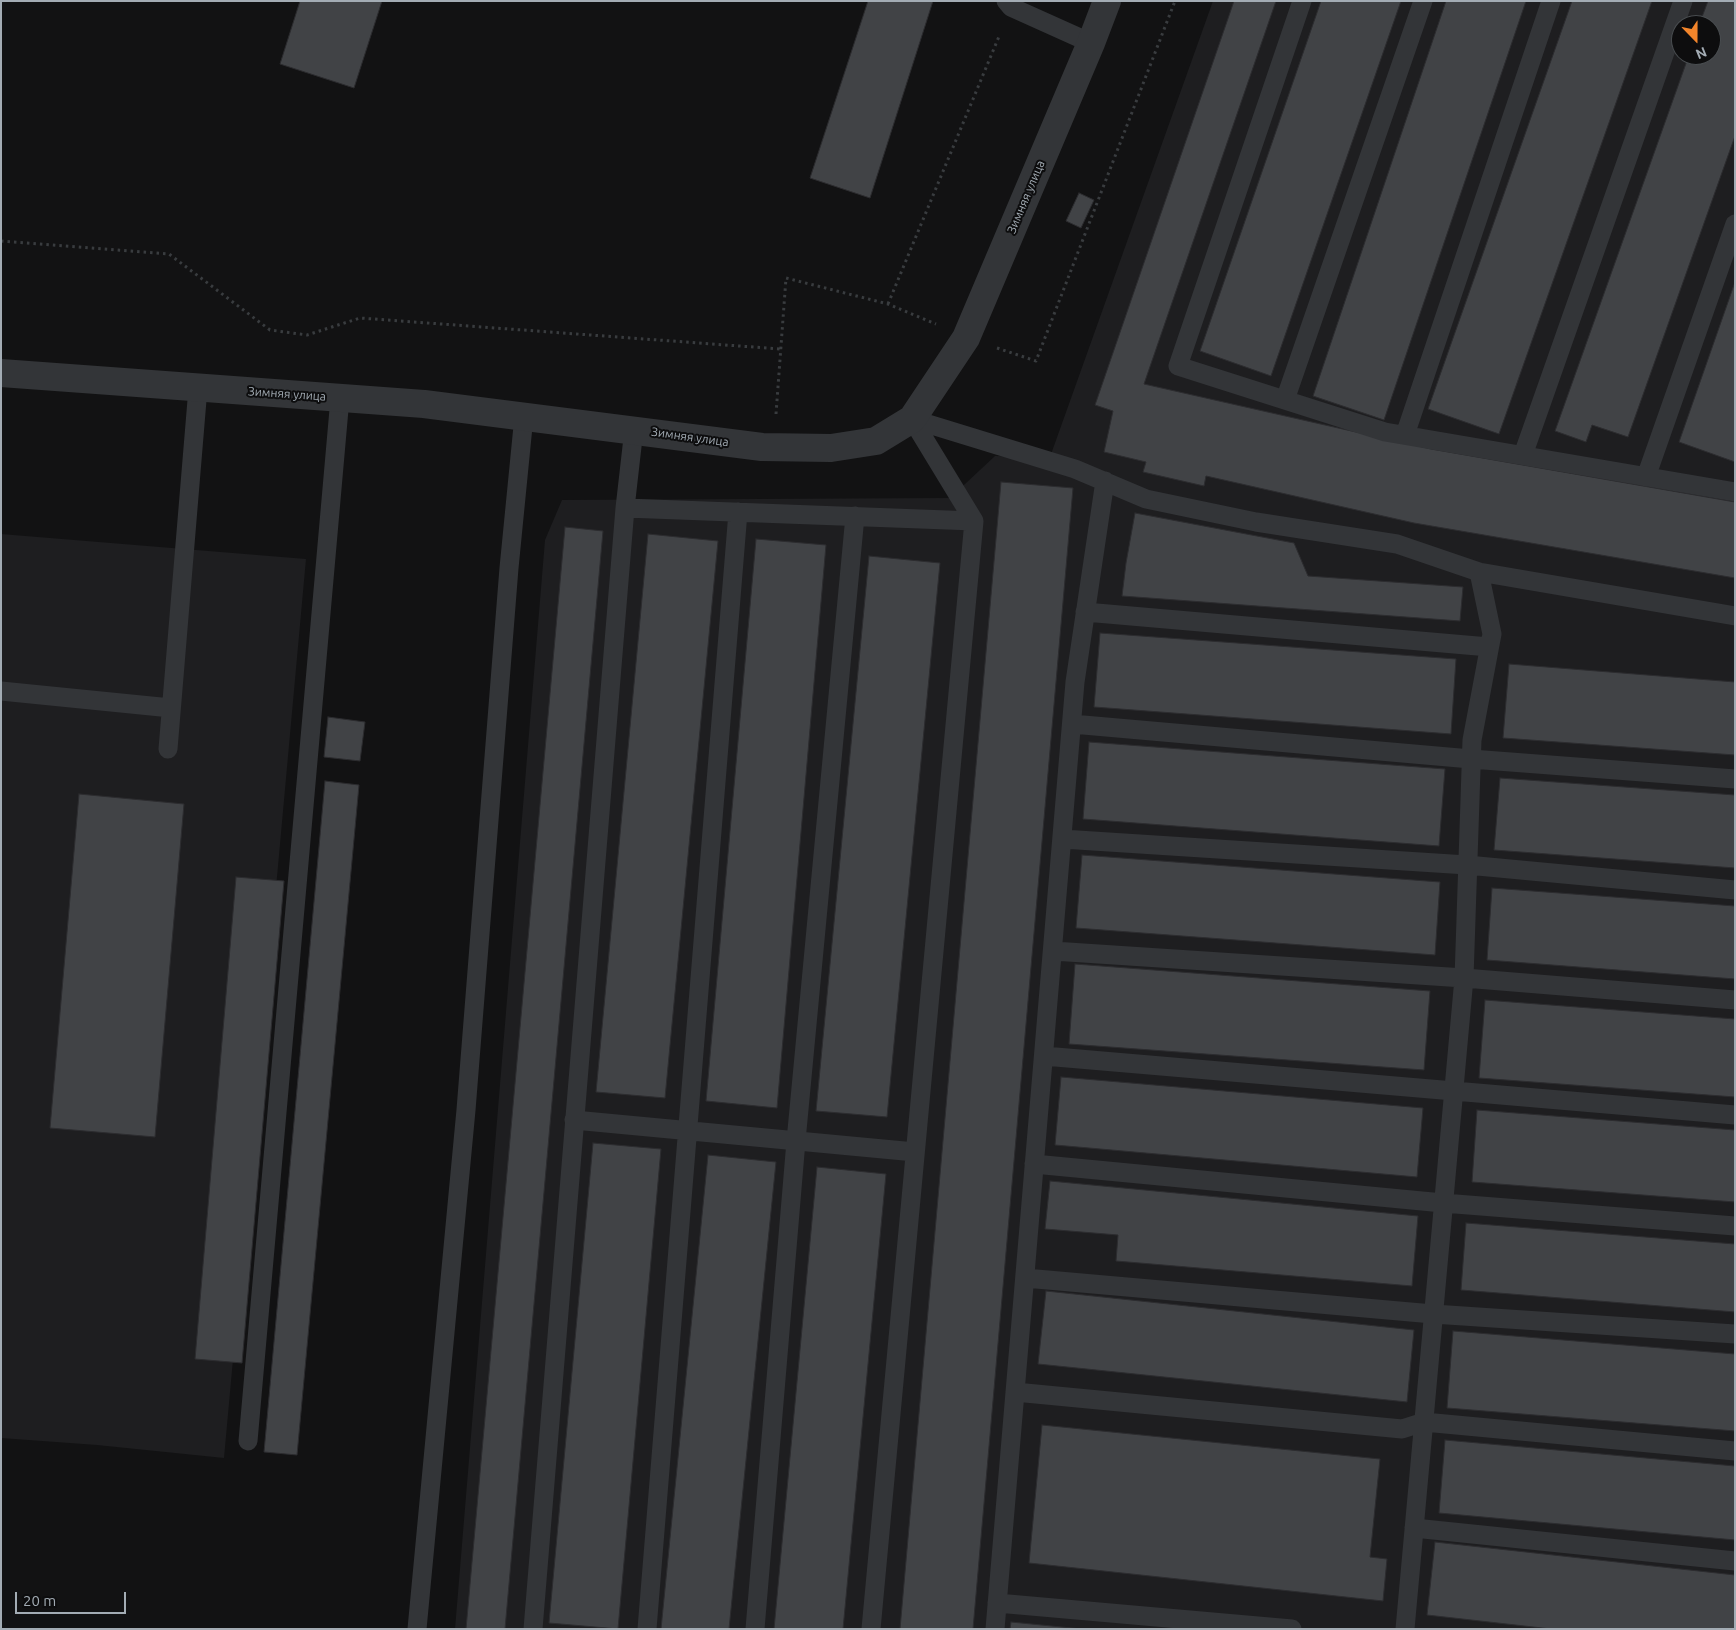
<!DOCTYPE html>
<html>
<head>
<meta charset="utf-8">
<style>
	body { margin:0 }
	#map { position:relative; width:1736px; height:1630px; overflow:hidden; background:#121213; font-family:Ubuntu,sans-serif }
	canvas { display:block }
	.frame { position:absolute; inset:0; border:2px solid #a3acb4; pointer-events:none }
	.north { position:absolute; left:1671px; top:15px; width:50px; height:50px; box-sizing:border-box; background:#0d0d0e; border:1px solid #494d50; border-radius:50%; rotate:158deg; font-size:14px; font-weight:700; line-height:20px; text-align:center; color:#a3acb4 }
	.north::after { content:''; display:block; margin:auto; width:18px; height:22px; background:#f2852b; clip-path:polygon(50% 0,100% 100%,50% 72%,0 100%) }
	.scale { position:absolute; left:15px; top:1592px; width:111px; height:22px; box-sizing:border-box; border:2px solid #a3acb4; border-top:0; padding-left:6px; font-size:15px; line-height:18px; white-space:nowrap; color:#a3acb4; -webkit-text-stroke:4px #0d0d0e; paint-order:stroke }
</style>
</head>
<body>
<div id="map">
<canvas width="1736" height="1630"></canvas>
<div class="frame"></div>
<div class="north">N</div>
<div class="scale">20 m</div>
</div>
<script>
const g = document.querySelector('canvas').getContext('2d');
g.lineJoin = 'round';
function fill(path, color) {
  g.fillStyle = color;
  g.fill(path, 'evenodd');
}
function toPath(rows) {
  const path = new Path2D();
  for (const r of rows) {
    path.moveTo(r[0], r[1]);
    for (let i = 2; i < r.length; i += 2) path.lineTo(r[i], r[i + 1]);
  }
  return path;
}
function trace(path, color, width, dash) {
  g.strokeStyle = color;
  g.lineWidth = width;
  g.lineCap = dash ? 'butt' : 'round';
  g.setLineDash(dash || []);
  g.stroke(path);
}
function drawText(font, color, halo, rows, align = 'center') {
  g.font = font + ' Ubuntu,sans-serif';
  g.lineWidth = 4;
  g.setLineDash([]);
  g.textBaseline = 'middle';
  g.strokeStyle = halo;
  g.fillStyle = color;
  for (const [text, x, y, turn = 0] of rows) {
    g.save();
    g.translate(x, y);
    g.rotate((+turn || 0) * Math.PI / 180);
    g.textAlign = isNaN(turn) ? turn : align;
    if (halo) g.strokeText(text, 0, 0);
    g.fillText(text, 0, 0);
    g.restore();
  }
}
fill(toPath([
	[1213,1,1735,1,1735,1629,455,1629,545,540,562,500,950,498,995,456,1050,457],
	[1681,25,1711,25,1711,55,1681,55],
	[1,534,306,559,224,1458,97,1445,1,1438]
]), '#1e1e20');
const building = toPath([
	[300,1,382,1,354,88,280,64,300,1],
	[868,1,933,1,870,198,810,178,868,1],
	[1234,1,1276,1,1144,384,1431,449,1735,502,1735,578,1414,523,1206,476,1204,486,1143,472,1146,462,1104,452,1113,411,1095,405,1234,1],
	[1321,1,1401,1,1271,376,1200,351,1321,1],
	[1446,1,1526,1,1384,420,1313,396,1446,1],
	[1572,1,1652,1,1499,434,1428,409,1572,1],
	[1708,1,1735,1,1735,136,1628,437,1592,425,1586,442,1555,431,1689,55,1711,55,1711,25,1699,25,1708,1],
	[1079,193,1094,200,1081,228,1066,221,1079,193],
	[1735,282,1735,462,1679,442,1735,282],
	[1001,482,1073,488,973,1629,900,1629,1001,482],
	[1135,513,1294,543,1308,576,1463,587,1460,621,1122,596,1126,563,1135,513],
	[565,527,603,531,505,1629,466,1629,565,527],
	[648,534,718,541,665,1098,596,1092,648,534],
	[756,539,826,545,777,1108,706,1101,756,539],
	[869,556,940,563,887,1117,816,1111,869,556],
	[1100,633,1456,659,1451,734,1094,707,1100,633],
	[1509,664,1735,682,1735,755,1503,738,1509,664],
	[328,717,365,722,360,761,324,757,328,717],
	[1089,742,1445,769,1439,846,1083,819,1089,742],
	[1500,778,1735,795,1735,868,1494,850,1500,778],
	[325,781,359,785,297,1455,264,1452,325,781],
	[79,794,184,804,155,1137,50,1128,79,794],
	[1082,855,1440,882,1435,955,1076,928,1082,855],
	[236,877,284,881,242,1363,195,1359,236,877],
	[1492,888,1735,906,1735,979,1487,960,1492,888],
	[1075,964,1430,991,1424,1070,1069,1044,1075,964],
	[1485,1000,1735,1019,1735,1097,1479,1078,1485,1000],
	[1061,1077,1423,1108,1417,1177,1055,1145,1061,1077],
	[1477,1110,1735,1130,1735,1202,1472,1182,1477,1110],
	[593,1143,661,1149,618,1629,549,1623,593,1143],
	[708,1155,776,1162,729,1629,661,1629,708,1155],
	[817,1167,886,1174,843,1629,774,1629,817,1167],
	[1050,1181,1418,1216,1412,1286,1116,1261,1118,1235,1045,1229,1050,1181],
	[1466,1223,1735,1244,1735,1312,1461,1290,1466,1223],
	[1046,1291,1414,1330,1407,1402,1038,1364,1046,1291],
	[1453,1331,1735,1354,1735,1431,1447,1408,1453,1331],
	[1042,1425,1380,1459,1370,1557,1387,1559,1383,1601,1029,1563,1042,1425],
	[1445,1440,1735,1466,1735,1540,1439,1513,1445,1440],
	[1435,1542,1735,1575,1735,1629,1551,1629,1427,1615,1435,1542],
	[1011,1622,1082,1629,1010,1629,1011,1622]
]);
fill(building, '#414346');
trace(building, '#2c2c2f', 1);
trace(toPath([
	[1,241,169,254,270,330,307,335,360,318,780,349],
	[888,304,1000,34],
	[997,348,1036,361,1175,1],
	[776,414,786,278,888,304,936,324]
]), '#393c3f', 3, [2.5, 4]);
trace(toPath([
	[1006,1,1011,7,1091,43],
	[1302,1,1178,366,1385,432,1735,492],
	[1285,400,1423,1],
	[912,419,1075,469,1146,499,1256,522,1397,544,1479,572,1492,634,1472,740,1464,978,1735,1000],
	[1405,435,1551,1],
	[1523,455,1683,1],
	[1646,477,1735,224],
	[625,508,974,521],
	[1479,572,1735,616],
	[1085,612,1489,647],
	[1,691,171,708],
	[1072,724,1471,759,1735,779],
	[168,749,198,388],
	[1062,839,1467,865,1735,890],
	[1053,951,1464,978,1405,1629],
	[1044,1056,1735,1115],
	[574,1120,915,1152],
	[1034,1164,1443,1203,1735,1226],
	[1025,1278,1433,1314,1735,1334],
	[1015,1392,1402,1429,1424,1422,1735,1451],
	[248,1441,340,398],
	[1414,1528,1735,1561],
	[997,1603,1292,1629],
	[417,1629,466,1110,509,568,524,416],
	[533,1629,625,508,634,429],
	[647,1629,738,512],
	[755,1629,796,1141,855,516],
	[871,1629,974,521,912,419],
	[995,1629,1075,682,1105,481]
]), '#333538', 19);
trace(toPath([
	[1,373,424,404,762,447,831,448,876,441,912,419,966,338,1091,43,1107,1]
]), '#333538', 28);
drawText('12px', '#a3acb4', '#0d0d0e', [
	["Зимняя улица",1026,197,-67],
	["Зимняя улица",287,394,4],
	["Зимняя улица",690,437,8]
]);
</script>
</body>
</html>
